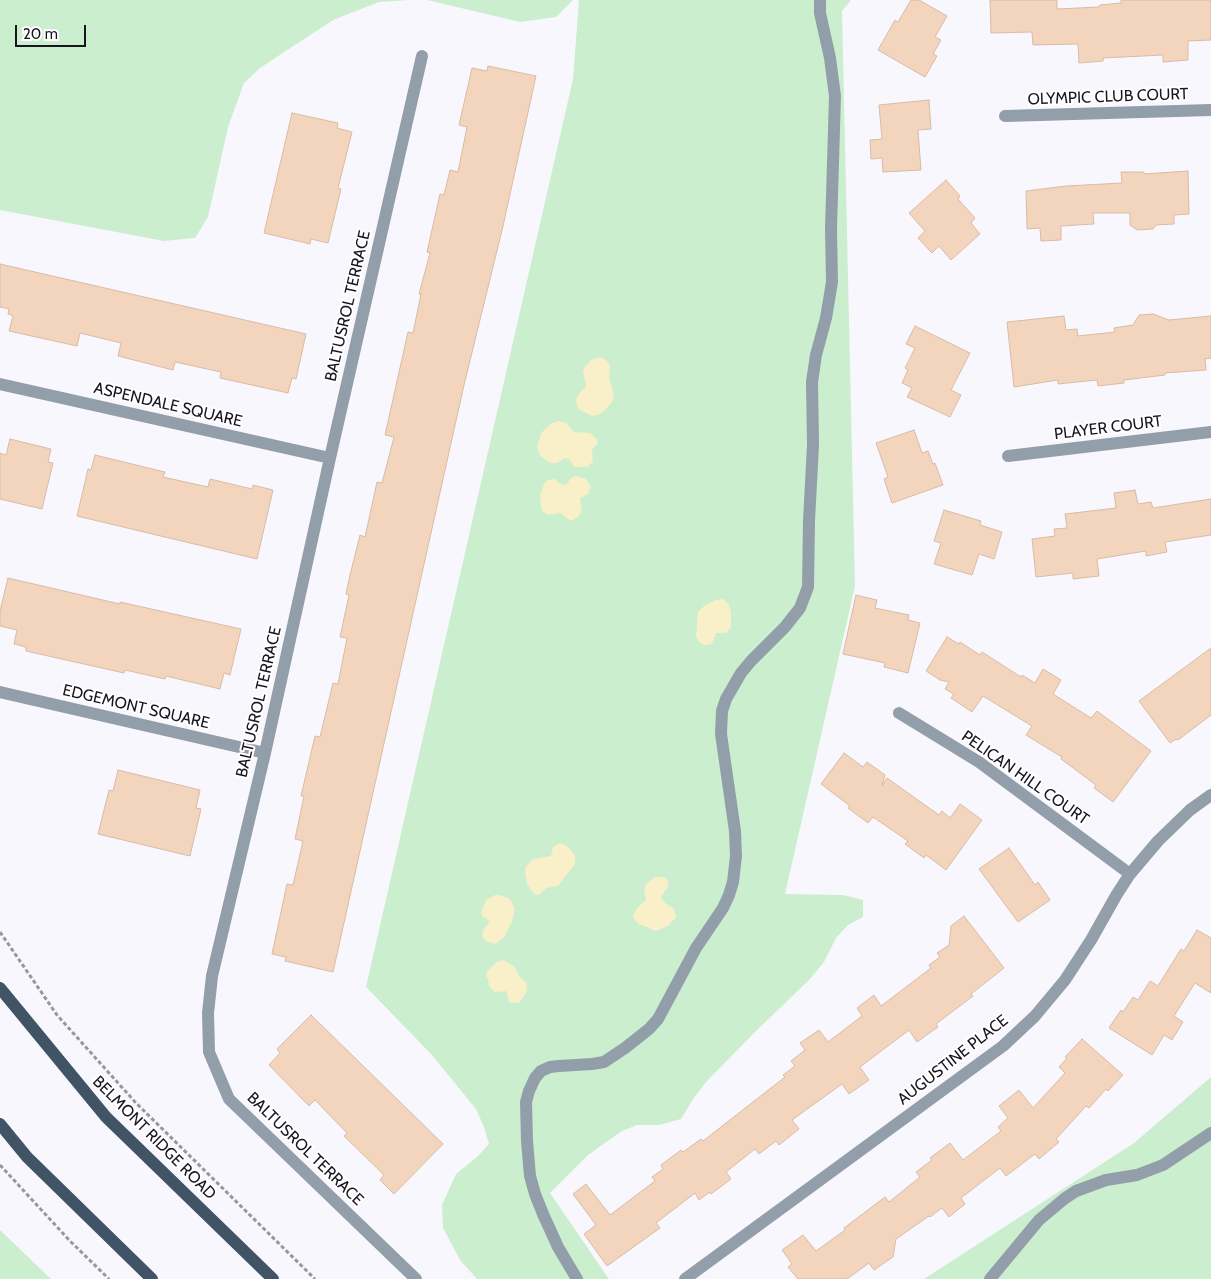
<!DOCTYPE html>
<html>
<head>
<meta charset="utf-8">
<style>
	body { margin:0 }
	#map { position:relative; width:1211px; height:1279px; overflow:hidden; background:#f9f7fe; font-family:Cabin,sans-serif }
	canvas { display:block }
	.scale { position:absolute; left:15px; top:25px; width:71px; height:22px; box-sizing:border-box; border:2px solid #191520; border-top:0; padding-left:6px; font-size:15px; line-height:18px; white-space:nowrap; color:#191520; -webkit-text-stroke:4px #fff; paint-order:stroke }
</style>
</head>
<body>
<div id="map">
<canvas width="1211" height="1279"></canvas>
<div class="scale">20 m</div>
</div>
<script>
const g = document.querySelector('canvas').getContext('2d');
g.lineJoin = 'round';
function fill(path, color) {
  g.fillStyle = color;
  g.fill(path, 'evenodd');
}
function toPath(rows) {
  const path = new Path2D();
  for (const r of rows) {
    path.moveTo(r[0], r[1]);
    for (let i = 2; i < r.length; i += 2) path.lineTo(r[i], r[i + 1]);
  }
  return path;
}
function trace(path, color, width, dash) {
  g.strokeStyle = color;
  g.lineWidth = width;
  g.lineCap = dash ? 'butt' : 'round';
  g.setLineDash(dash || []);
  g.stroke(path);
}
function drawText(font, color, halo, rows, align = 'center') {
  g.font = font + ' Cabin,sans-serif';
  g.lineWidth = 4;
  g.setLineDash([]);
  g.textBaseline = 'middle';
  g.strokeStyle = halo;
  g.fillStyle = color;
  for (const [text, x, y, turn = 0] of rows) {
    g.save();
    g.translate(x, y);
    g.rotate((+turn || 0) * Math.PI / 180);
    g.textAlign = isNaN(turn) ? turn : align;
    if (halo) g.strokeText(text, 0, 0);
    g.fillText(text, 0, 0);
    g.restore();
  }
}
fill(toPath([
	[0,0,409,0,379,2,333,20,260,68,244,83,228,127,208,217,195,238,164,241,0,210],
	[427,0,573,0,556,17,520,22],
	[579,0,851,0,842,11,855,586,785,894,843,895,863,900,863,917,848,925,836,938,824,962,809,980,756,1031,707,1081,695,1096,681,1119,659,1125,637,1125,622,1131,588,1155,550,1193,609,1279,477,1279,460,1260,443,1228,442,1205,456,1174,477,1157,489,1144,484,1127,476,1109,431,1054,366,987,573,79],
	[1211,1077,1211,1279,924,1279,1134,1143],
	[0,1230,51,1279,0,1279]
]), '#cbeece');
fill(toPath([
	[600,357,606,360,610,365,609,376,614,396,612,402,604,411,598,415,592,416,578,409,576,400,578,395,586,386,583,371,584,368,591,360],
	[559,421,566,423,574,432,590,433,597,439,597,444,592,449,593,461,588,467,574,467,569,459,565,458,557,463,551,463,540,456,537,446,542,432,552,423],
	[576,476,586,479,591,487,588,494,580,498,582,511,578,517,571,521,560,513,548,515,543,512,541,506,540,496,543,486,547,480,555,479,561,484,566,485,571,478],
	[722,599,725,600,729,605,731,612,731,627,726,633,716,633,712,644,704,645,698,641,696,636,698,612,704,606,716,600],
	[560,843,565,845,571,850,575,856,575,864,558,886,546,888,539,895,534,894,527,884,525,872,526,867,533,859,551,856,553,847],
	[655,877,664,877,668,880,668,886,661,897,665,903,674,909,676,917,668,926,656,931,639,924,633,918,633,916,637,908,645,901,646,898,644,891,646,884],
	[495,895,500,895,510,899,515,909,512,921,504,938,495,944,486,941,482,937,483,931,490,921,483,917,481,913,486,900],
	[503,960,515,967,519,976,527,983,526,993,519,1003,509,1002,506,991,495,992,489,986,488,978,486,976,487,971,497,962]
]), '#f9efc9');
const building = toPath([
	[911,0,919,0,947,16,935,37,941,40,933,54,937,56,925,77,878,50,895,20,898,22,911,0],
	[990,0,1057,0,1057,9,1099,7,1100,5,1121,3,1121,0,1211,0,1211,40,1188,41,1188,60,1163,62,1163,55,1103,58,1103,61,1079,63,1078,44,1033,45,1032,32,991,33,990,0],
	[488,66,536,76,503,226,464,385,333,972,285,961,286,957,272,954,287,884,293,885,303,841,295,839,304,796,301,796,315,736,320,737,333,683,338,684,347,638,340,637,349,595,346,594,350,575,360,535,365,537,377,482,382,483,394,437,385,435,408,332,413,333,421,294,419,294,430,253,427,252,440,194,444,195,450,170,458,172,467,127,459,125,472,68,487,71,488,66],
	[929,100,931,129,918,130,921,170,883,172,882,158,871,159,870,140,882,139,879,105,929,100],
	[292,113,338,123,337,128,352,132,338,188,341,189,328,243,311,239,310,244,264,233,292,113],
	[1188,171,1189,214,1174,215,1174,224,1156,225,1153,229,1137,230,1130,225,1130,213,1093,213,1094,224,1061,226,1061,240,1041,241,1040,228,1027,229,1026,191,1066,186,1122,183,1121,172,1144,172,1144,174,1188,171],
	[946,180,960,196,958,199,975,218,971,223,980,234,951,260,939,246,932,253,918,238,925,231,909,213,946,180],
	[0,264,306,334,296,379,292,378,288,393,220,378,221,372,175,362,173,370,118,356,121,343,80,333,77,346,9,331,13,316,8,314,9,309,0,307,0,264],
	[1153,314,1169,320,1211,316,1211,358,1205,359,1206,370,1165,373,1165,375,1124,380,1124,383,1098,386,1097,380,1058,384,1058,380,1014,387,1007,322,1064,316,1066,330,1077,329,1078,336,1115,332,1114,328,1133,325,1139,315,1153,314],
	[915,326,970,353,951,390,961,395,950,417,907,397,912,388,902,383,908,370,905,368,915,348,906,344,915,326],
	[914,430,922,453,928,451,933,464,935,463,943,485,892,503,884,479,888,477,876,443,914,430],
	[10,439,51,449,48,462,53,463,42,509,0,499,0,453,6,455,10,439],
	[95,455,165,472,163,477,208,487,210,479,252,489,253,485,273,490,257,559,77,516,88,469,91,470,95,455],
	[1135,490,1138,504,1151,502,1153,508,1211,499,1211,535,1165,542,1167,552,1146,556,1146,551,1097,559,1099,576,1073,579,1073,573,1036,577,1032,539,1055,536,1054,529,1067,528,1065,514,1116,508,1114,493,1135,490],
	[944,510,981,521,980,525,1002,532,994,559,979,554,972,575,934,564,941,543,934,541,944,510],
	[8,578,120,604,120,602,241,629,230,675,224,673,220,689,166,676,165,679,125,670,124,673,26,651,26,647,14,644,17,630,0,626,0,611,8,578],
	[856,595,877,600,875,608,909,615,908,620,920,623,908,673,884,667,885,663,843,654,856,595],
	[947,637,959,644,960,642,980,655,982,652,1021,677,1022,675,1035,683,1043,669,1061,680,1053,694,1091,718,1097,711,1151,751,1113,802,1094,788,1096,785,1061,759,1062,757,1026,735,1032,726,983,696,972,712,951,698,954,694,945,689,949,682,940,680,926,671,947,637],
	[1211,648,1211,715,1178,740,1176,739,1170,743,1139,701,1211,648],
	[844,753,863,767,867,762,885,775,882,786,887,778,939,815,942,811,950,818,960,804,982,820,946,870,926,855,924,858,905,844,908,841,873,817,868,823,848,808,850,806,821,784,844,753],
	[118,770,200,790,196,808,201,809,190,856,98,834,109,790,113,791,118,770],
	[1009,848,1035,885,1038,882,1050,900,1018,922,979,869,1009,848],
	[964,916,1004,968,971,994,973,996,936,1024,938,1027,917,1042,909,1030,860,1067,869,1080,849,1094,842,1084,792,1120,799,1129,779,1145,776,1141,759,1154,755,1149,726,1172,731,1179,711,1194,710,1192,699,1200,695,1193,656,1223,660,1228,607,1266,584,1234,596,1225,573,1194,586,1184,610,1215,655,1181,652,1177,663,1169,661,1165,681,1150,683,1152,701,1139,703,1141,785,1077,783,1075,795,1066,791,1061,805,1050,800,1043,819,1030,828,1042,862,1016,857,1008,874,995,881,1006,931,968,929,965,940,957,937,953,949,945,951,926,964,916],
	[1197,930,1211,938,1211,993,1195,983,1174,1016,1183,1022,1172,1040,1164,1035,1152,1055,1109,1028,1121,1010,1123,1012,1133,997,1138,1000,1150,981,1158,986,1181,949,1184,951,1197,930],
	[311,1015,443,1144,394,1194,380,1180,384,1175,344,1136,347,1133,315,1100,309,1106,269,1065,280,1053,277,1049,311,1015],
	[1082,1039,1123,1075,1108,1091,1106,1089,1089,1108,1086,1106,1056,1139,1059,1142,1039,1159,1035,1154,1006,1176,1000,1168,961,1198,965,1204,949,1217,942,1208,930,1217,929,1216,896,1239,893,1257,874,1270,869,1263,847,1279,798,1279,788,1267,792,1264,782,1250,803,1235,816,1251,845,1230,844,1228,885,1197,889,1202,920,1177,916,1172,932,1160,930,1158,950,1143,963,1160,1001,1131,998,1127,1008,1118,999,1106,1019,1090,1033,1108,1065,1073,1059,1067,1067,1058,1065,1057,1082,1039]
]);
fill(building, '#f3d4bd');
trace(building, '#d9bba5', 1);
trace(toPath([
	[0,932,57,1015,136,1103,315,1279],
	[0,1165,70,1241,109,1279]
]), '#98969e', 3, [4, 2.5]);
trace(toPath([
	[1005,116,1211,110],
	[0,384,330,458],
	[1008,456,1211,432],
	[0,692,265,753],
	[899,713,979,762,1130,874],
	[416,1279,229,1099,209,1052,208,1013,212,976,265,753,330,458,422,56],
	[577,1279,558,1247,543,1214,535,1194,530,1176,527,1141,526,1102,529,1091,535,1078,541,1071,550,1067,559,1066,592,1064,604,1062,625,1048,649,1029,658,1019,696,948,723,908,729,895,733,882,736,856,735,831,721,734,722,711,726,699,741,673,751,661,785,627,800,608,808,587,809,521,813,445,812,382,816,355,826,318,832,282,831,229,835,96,830,58,820,13,820,0],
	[685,1279,1003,1046,1035,1016,1065,980,1091,940,1117,894,1130,874,1158,841,1190,810,1211,795],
	[990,1279,1039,1220,1064,1199,1076,1191,1106,1180,1137,1175,1163,1165,1211,1133]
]), '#929ea9', 12);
trace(toPath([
	[0,988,106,1117,273,1279],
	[0,1124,27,1157,152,1279]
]), '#405466', 12);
drawText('16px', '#191520', '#fff', [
	["OLYMPIC CLUB COURT",1108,97,-2],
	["BALTUSROL TERRACE",348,306,-77],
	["ASPENDALE SQUARE",168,405,13],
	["PLAYER COURT",1108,428,-7],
	["BALTUSROL TERRACE",259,702,-77],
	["EDGEMONT SQUARE",136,707,13],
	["PELICAN HILL COURT",1025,778,35],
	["AUGUSTINE PLACE",953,1060,-38],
	["BELMONT RIDGE ROAD",154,1138,45],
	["BALTUSROL TERRACE",305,1149,44]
]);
</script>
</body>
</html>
